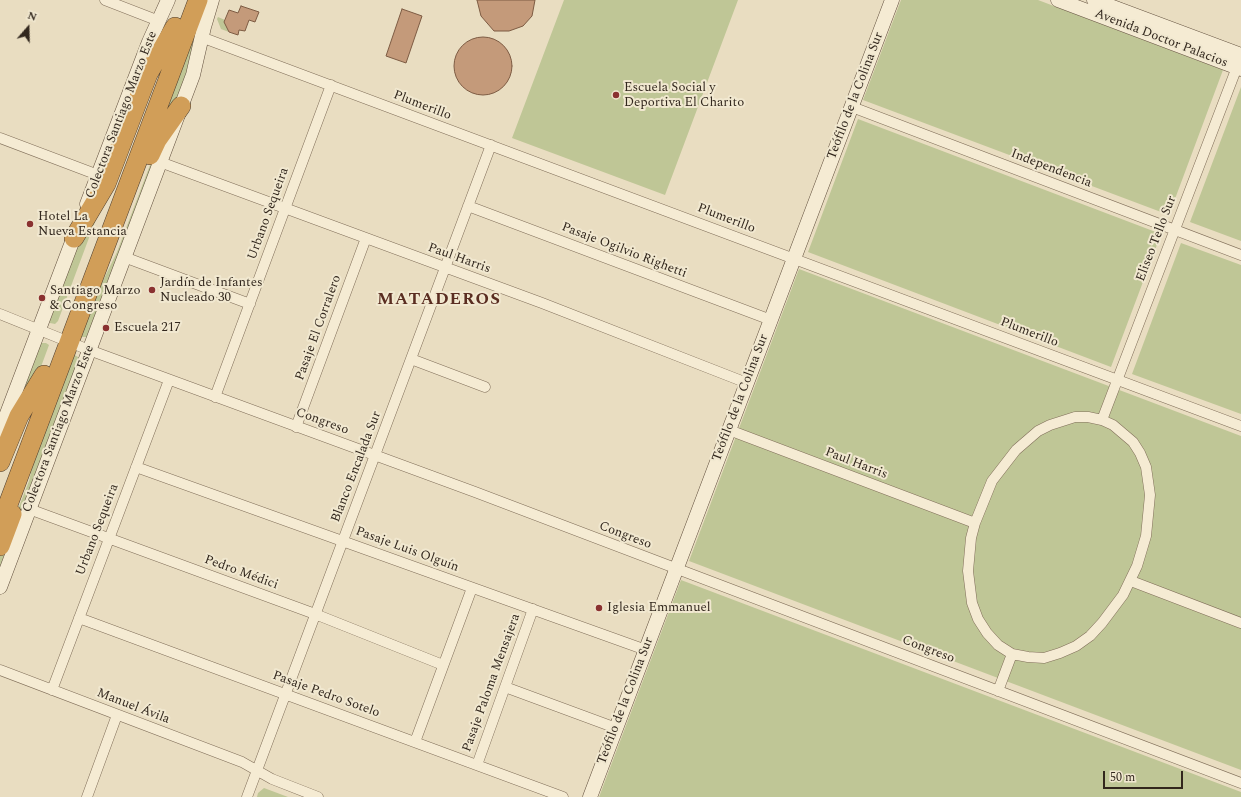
<!DOCTYPE html>
<html>
<head>
<meta charset="utf-8">
<style>
	body { margin:0 }
	#map { position:relative; width:1241px; height:797px; overflow:hidden; background:#e9ddc1; font-family:Spectral,serif }
	canvas { display:block }
	.north { position:absolute; left:8px; top:8px; width:40px; height:40px; -webkit-text-stroke:3px #f1e8d0; paint-order:stroke; rotate:20deg; font-size:11px; font-weight:700; line-height:16px; text-align:center; color:#32271d }
	.north::after { content:''; display:block; margin:auto; width:14px; height:18px; background:#32271d; clip-path:polygon(50% 0,100% 100%,50% 72%,0 100%) }
	.scale { position:absolute; left:1103px; top:771px; width:80px; height:18px; box-sizing:border-box; border:2px solid #32271d; border-top:0; padding-left:5px; font-size:12px; line-height:14px; white-space:nowrap; color:#32271d; -webkit-text-stroke:3px #f1e8d0; paint-order:stroke }
</style>
</head>
<body>
<div id="map">
<canvas width="1241" height="797"></canvas>
<div class="north">N</div>
<div class="scale">50 m</div>
</div>
<script>
const g = document.querySelector('canvas').getContext('2d');
g.lineJoin = 'round';
function fill(path, color) {
  g.fillStyle = color;
  g.fill(path, 'evenodd');
}
function toPath(rows) {
  const path = new Path2D();
  for (const r of rows) {
    if (r.length === 3) {
      path.moveTo(r[0] + r[2], r[1]);
      path.arc(r[0], r[1], r[2], 0, 2 * Math.PI);
      continue;
    }
    path.moveTo(r[0], r[1]);
    for (let i = 2; i < r.length; i += 2) path.lineTo(r[i], r[i + 1]);
  }
  return path;
}
function trace(path, color, width, dash) {
  g.strokeStyle = color;
  g.lineWidth = width;
  g.lineCap = dash ? 'butt' : 'round';
  g.setLineDash(dash || []);
  g.stroke(path);
}
function drawText(font, color, halo, rows, align = 'center') {
  g.font = font + ' Spectral,serif';
  g.lineWidth = 4;
  g.setLineDash([]);
  g.textBaseline = 'middle';
  g.strokeStyle = halo;
  g.fillStyle = color;
  for (const [text, x, y, turn = 0] of rows) {
    g.save();
    g.translate(x, y);
    g.rotate((+turn || 0) * Math.PI / 180);
    g.textAlign = isNaN(turn) ? turn : align;
    if (halo) g.strokeText(text, 0, 0);
    g.fillText(text, 0, 0);
    g.restore();
  }
}
fill(toPath([
	[204,0,191,62,181,92,156,136],
	[564,0,738,0,665,195,512,138],
	[901,0,1038,0,1223,70,1169,215,863,100],
	[218,17,225,20,229,32,221,29,217,19],
	[1241,87,1241,241,1190,222],
	[858,119,1161,234,1111,367,808,252],
	[158,144,160,144,87,337,81,337,91,305,117,252],
	[102,203,58,321,55,324,50,323,49,321,82,231],
	[1181,243,1241,265,1241,414,1132,374],
	[799,269,1241,436,1241,770,689,561],
	[40,343,46,343,49,345,42,364,0,443],
	[73,354,78,357,78,361,0,567,0,555,29,481,39,438],
	[681,580,1241,792,1241,797,599,797],
	[264,788,288,797,257,797,258,793]
]), '#bfc696');
const building = toPath([
	[477,0,535,0,532,16,523,26,509,31,494,31,481,16,477,0],
	[241,6,259,12,255,22,249,20,245,31,239,30,238,35,229,32,224,22,229,10,238,13,241,6],
	[402,9,422,16,406,63,386,56,402,9],
	[483,66,29]
]);
fill(building, '#c49a7a');
trace(building, '#7d5b43', 1);
const street = toPath([
	[105,0,159,21],
	[201,37,1241,426],
	[852,107,1241,255],
	[0,138,98,175],
	[160,162,542,303,747,383],
	[468,206,771,320],
	[124,257,250,304],
	[0,314,89,350,475,492,1241,783],
	[411,359,485,387],
	[215,397,331,85],
	[1075,417,1088,417,1102,420,1113,425,1133,442,1140,453,1146,467,1150,495,1146,536,1137,566,1123,595,1102,623,1090,636,1076,646,1060,653,1044,658,1028,657,1012,654,998,645,987,633,978,619,972,603,968,571,971,538,975,523,992,481,1016,450,1038,431,1050,425,1075,417],
	[1102,420,1237,67],
	[296,427,366,238],
	[729,430,975,523],
	[136,467,646,650],
	[29,509,315,614,443,665],
	[1131,581,1241,623],
	[79,618,563,797],
	[0,670,242,762,272,779,318,797],
	[505,687,616,728],
	[52,690,169,380],
	[998,691,1012,654],
	[415,742,472,588],
	[477,765,533,609],
	[87,797,117,715],
	[247,797,491,145]
]);
const secondary = toPath([
	[1058,0,1241,69],
	[1094,0,1241,55],
	[87,204,149,42,168,0],
	[0,432,77,229],
	[0,587,193,75,204,27,212,0],
	[590,797,892,0]
]);
const highway = toPath([
	[150,155,157,140,181,106],
	[74,238,106,184,148,74,175,27],
	[0,462,19,416,44,375],
	[0,526,198,0],
	[0,546,12,514]
]);
trace(street, '#816f5a', 11);
trace(secondary, '#62503e', 15);
trace(highway, '#4f3e2e', 20);
trace(street, '#f5ebd3', 10);
trace(secondary, '#f5ebd3', 14);
trace(highway, '#d19e58', 19);
for (const [x, y, r, color] of [
	[616,95,4,"#8a3130"],
	[30,224,4,"#8a3130"],
	[152,290,4,"#8a3130"],
	[42,298,4,"#8a3130"],
	[106,328,4,"#8a3130"],
	[599,608,4,"#8a3130"]
]) {
  const dot = new Path2D();
  dot.arc(x, y, r, 0, 2 * Math.PI);
  g.fillStyle = color;
  g.fill(dot);
  trace(dot, '#f1e8d0', 1.5);
}
drawText('13px', '#32271d', '#f1e8d0', [
	["Avenida Doctor Palacios",1161,39,21],
	["Teófilo de la Colina Sur",856,96,-69],
	["Plumerillo",422,106,21],
	["Colectora Santiago Marzo Este",122,115,-69],
	["Independencia",1051,169,21],
	["Urbano Sequeira",269,214,-70],
	["Plumerillo",726,219,21],
	["Eliseo Tello Sur",1157,239,-69],
	["Pasaje Ogilvio Righetti",624,251,21],
	["Paul Harris",459,259,20],
	["Pasaje El Corralero",319,328,-70],
	["Plumerillo",1029,333,21],
	["Teófilo de la Colina Sur",741,398,-69],
	["Congreso",322,422,20],
	["Colectora Santiago Marzo Este",59,429,-69],
	["Paul Harris",856,464,21],
	["Blanco Encalada Sur",357,467,-69],
	["Urbano Sequeira",98,530,-69],
	["Congreso",625,536,21],
	["Pasaje Luis Olguín",407,550,20],
	["Pedro Médici",241,573,20],
	["Congreso",928,650,21],
	["Pasaje Paloma Mensajera",492,683,-70],
	["Pasaje Pedro Sotelo",326,695,20],
	["Teófilo de la Colina Sur",626,701,-69],
	["Manuel Ávila",133,707,21]
]);
drawText('13px', '#32271d', '#f1e8d0', [
	["Escuela Social y",624,88],
	["Deportiva El Charito",624,103],
	["Hotel La",38,217],
	["Nueva Estancia",38,232],
	["Jardín de Infantes",160,283],
	["Nucleado 30",160,298],
	["Santiago Marzo",50,291],
	["& Congreso",50,306],
	["Escuela 217",114,328],
	["Iglesia Emmanuel",607,608]
], 'left');
g.letterSpacing = '1px';
drawText('bold 17px', '#5a2d21', '#f1e8d0', [
	["MATADEROS",439,301]
]);
g.letterSpacing = '0px';
</script>
</body>
</html>
